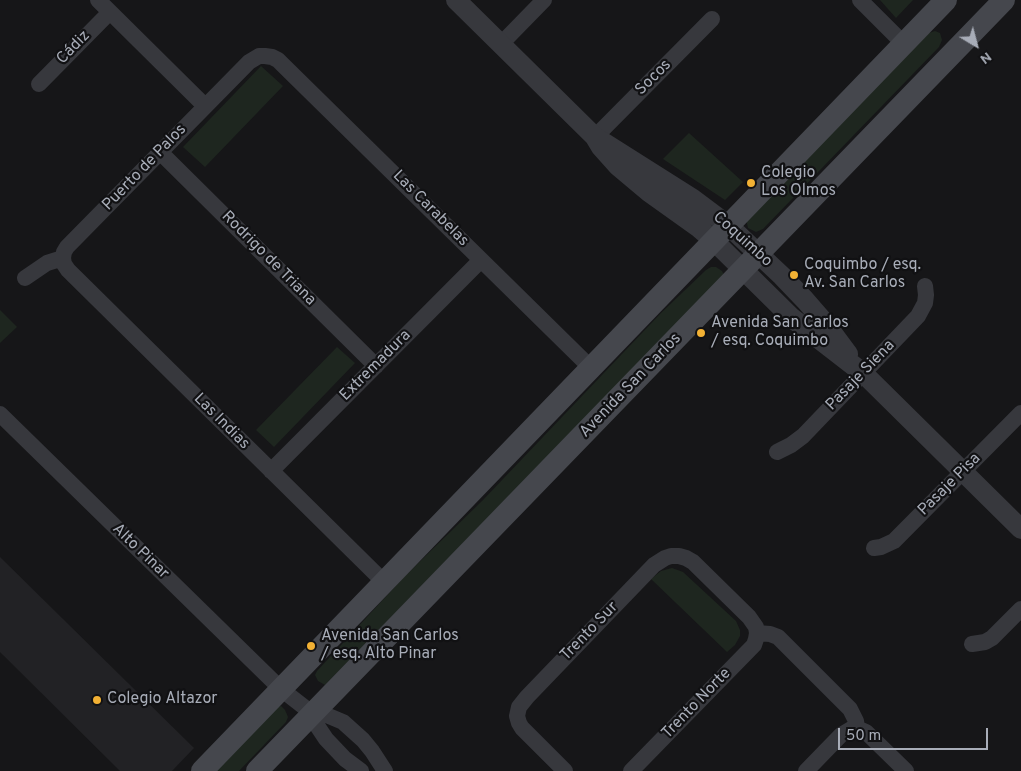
<!DOCTYPE html>
<html>
<head>
<meta charset="utf-8">
<style>
	body { margin:0 }
	#map { position:relative; width:1021px; height:771px; overflow:hidden; background:#161618; font-family:Overpass,sans-serif }
	canvas { display:block }
	.north { position:absolute; left:951px; top:20px; width:50px; height:50px; -webkit-text-stroke:4px #111113; paint-order:stroke; rotate:143deg; font-size:14px; font-weight:700; line-height:20px; text-align:center; color:#a8adb8 }
	.north::after { content:''; display:block; margin:auto; width:18px; height:22px; background:#a8adb8; clip-path:polygon(50% 0,100% 100%,50% 72%,0 100%) }
	.scale { position:absolute; left:838px; top:728px; width:150px; height:22px; box-sizing:border-box; border:2px solid #a8adb8; border-top:0; padding-left:6px; font-size:15px; line-height:18px; white-space:nowrap; color:#a8adb8; -webkit-text-stroke:4px #111113; paint-order:stroke }
</style>
</head>
<body>
<div id="map">
<canvas width="1021" height="771"></canvas>
<div class="north">N</div>
<div class="scale">50 m</div>
</div>
<script>
const g = document.querySelector('canvas').getContext('2d');
g.lineJoin = 'round';
function fill(path, color) {
  g.fillStyle = color;
  g.fill(path, 'evenodd');
}
function toPath(rows) {
  const path = new Path2D();
  for (const r of rows) {
    path.moveTo(r[0], r[1]);
    for (let i = 2; i < r.length; i += 2) path.lineTo(r[i], r[i + 1]);
  }
  return path;
}
function trace(path, color, width, dash) {
  g.strokeStyle = color;
  g.lineWidth = width;
  g.lineCap = dash ? 'butt' : 'round';
  g.setLineDash(dash || []);
  g.stroke(path);
}
function drawText(font, color, halo, rows, align = 'center') {
  g.font = font + ' Overpass,sans-serif';
  g.lineWidth = 4.5;
  g.setLineDash([]);
  g.textBaseline = 'middle';
  g.strokeStyle = halo;
  g.fillStyle = color;
  for (const [text, x, y, turn = 0] of rows) {
    g.save();
    g.translate(x, y);
    g.rotate((+turn || 0) * Math.PI / 180);
    g.textAlign = isNaN(turn) ? turn : align;
    if (halo) g.strokeText(text, 0, 0);
    g.fillText(text, 0, 0);
    g.restore();
  }
}
fill(toPath([
	[0,557,194,748,172,771,120,771,0,652]
]), '#222225');
fill(toPath([
	[880,0,913,0,896,18],
	[935,31,940,33,942,40,939,47,763,229,756,232,748,228,746,219,929,33],
	[261,66,283,86,205,167,183,147],
	[689,133,743,182,725,200,663,159],
	[711,267,716,267,722,271,724,275,325,685,318,681,315,675,317,671,404,577,483,500,661,313,706,270],
	[0,310,17,327,0,343],
	[337,347,355,363,274,447,256,430],
	[672,568,683,572,736,621,740,630,740,636,735,645,727,652,651,579,661,571],
	[281,706,285,710,288,717,286,722,239,771,212,771,273,708]
]), '#1e261f');
trace(toPath([
	[98,0,205,106],
	[860,0,904,44],
	[501,44,544,0],
	[39,84,110,12],
	[595,137,712,19],
	[160,152,376,366],
	[63,258,64,252,67,247,249,62,259,56,265,56,272,57,278,60,283,65,591,368],
	[63,258,64,264,68,270,384,582],
	[25,278,47,263,63,258],
	[0,414,281,689,313,714,316,724,326,739,345,759,361,771],
	[777,452,791,445,803,436,918,316,925,303,926,295,925,286],
	[271,471,481,260],
	[874,548,881,547,894,541,1021,413],
	[757,633,770,634,778,637,850,709,856,721,857,728],
	[972,644,985,642,992,638,1021,609],
	[313,714,324,714,343,722,363,740,372,751,385,771],
	[565,771,522,728,519,723,517,716,519,707,527,697,654,565,665,558,671,556,679,556,686,558,693,562,749,617,756,627,757,633,756,639,754,645,631,771],
	[806,771,841,735,851,729,857,728,866,732,906,771]
]), '#37383d', 16);
trace(toPath([
	[456,0,595,137,693,199,729,226,782,276,805,300,825,323,848,354],
	[595,137,601,147,618,166,649,192,698,227,714,241,792,318,863,373,1021,529]
]), '#37383d', 20);
trace(toPath([
	[202,771,946,0],
	[257,771,1004,0]
]), '#45474d', 22);
for (const [x, y, r, color] of [
	[751,183,5,"#f2b134"],
	[794,275,5,"#f2b134"],
	[701,333,5,"#f2b134"],
	[311,646,5,"#f2b134"],
	[97,700,5,"#f2b134"]
]) {
  const dot = new Path2D();
  dot.arc(x, y, r, 0, 2 * Math.PI);
  g.fillStyle = color;
  g.fill(dot);
  trace(dot, '#111113', 2);
}
drawText('16px', '#a8adb8', '#111113', [
	["Cádiz",74,48,-46],
	["Socos",654,78,-45],
	["Puerto de Palos",145,168,-46],
	["Las Carabelas",430,209,45],
	["Coquimbo",742,240,42],
	["Rodrigo de Triana",268,259,45],
	["Extremadura",376,366,-45],
	["Pasaje Siena",861,376,-46],
	["Avenida San Carlos",631,386,-46],
	["Las Indias",221,422,45],
	["Pasaje Pisa",950,485,-45],
	["Alto Pinar",140,552,44],
	["Trento Sur",590,632,-46],
	["Trento Norte",697,704,-46]
]);
drawText('16px', '#a8adb8', '#111113', [
	["Colegio",761,174],
	["Los Olmos",761,192],
	["Coquimbo / esq.",804,266],
	["Av. San Carlos",804,284],
	["Avenida San Carlos",711,324],
	["/ esq. Coquimbo",711,342],
	["Avenida San Carlos",321,637],
	["/ esq. Alto Pinar",321,655],
	["Colegio Altazor",107,700]
], 'left');
</script>
</body>
</html>
